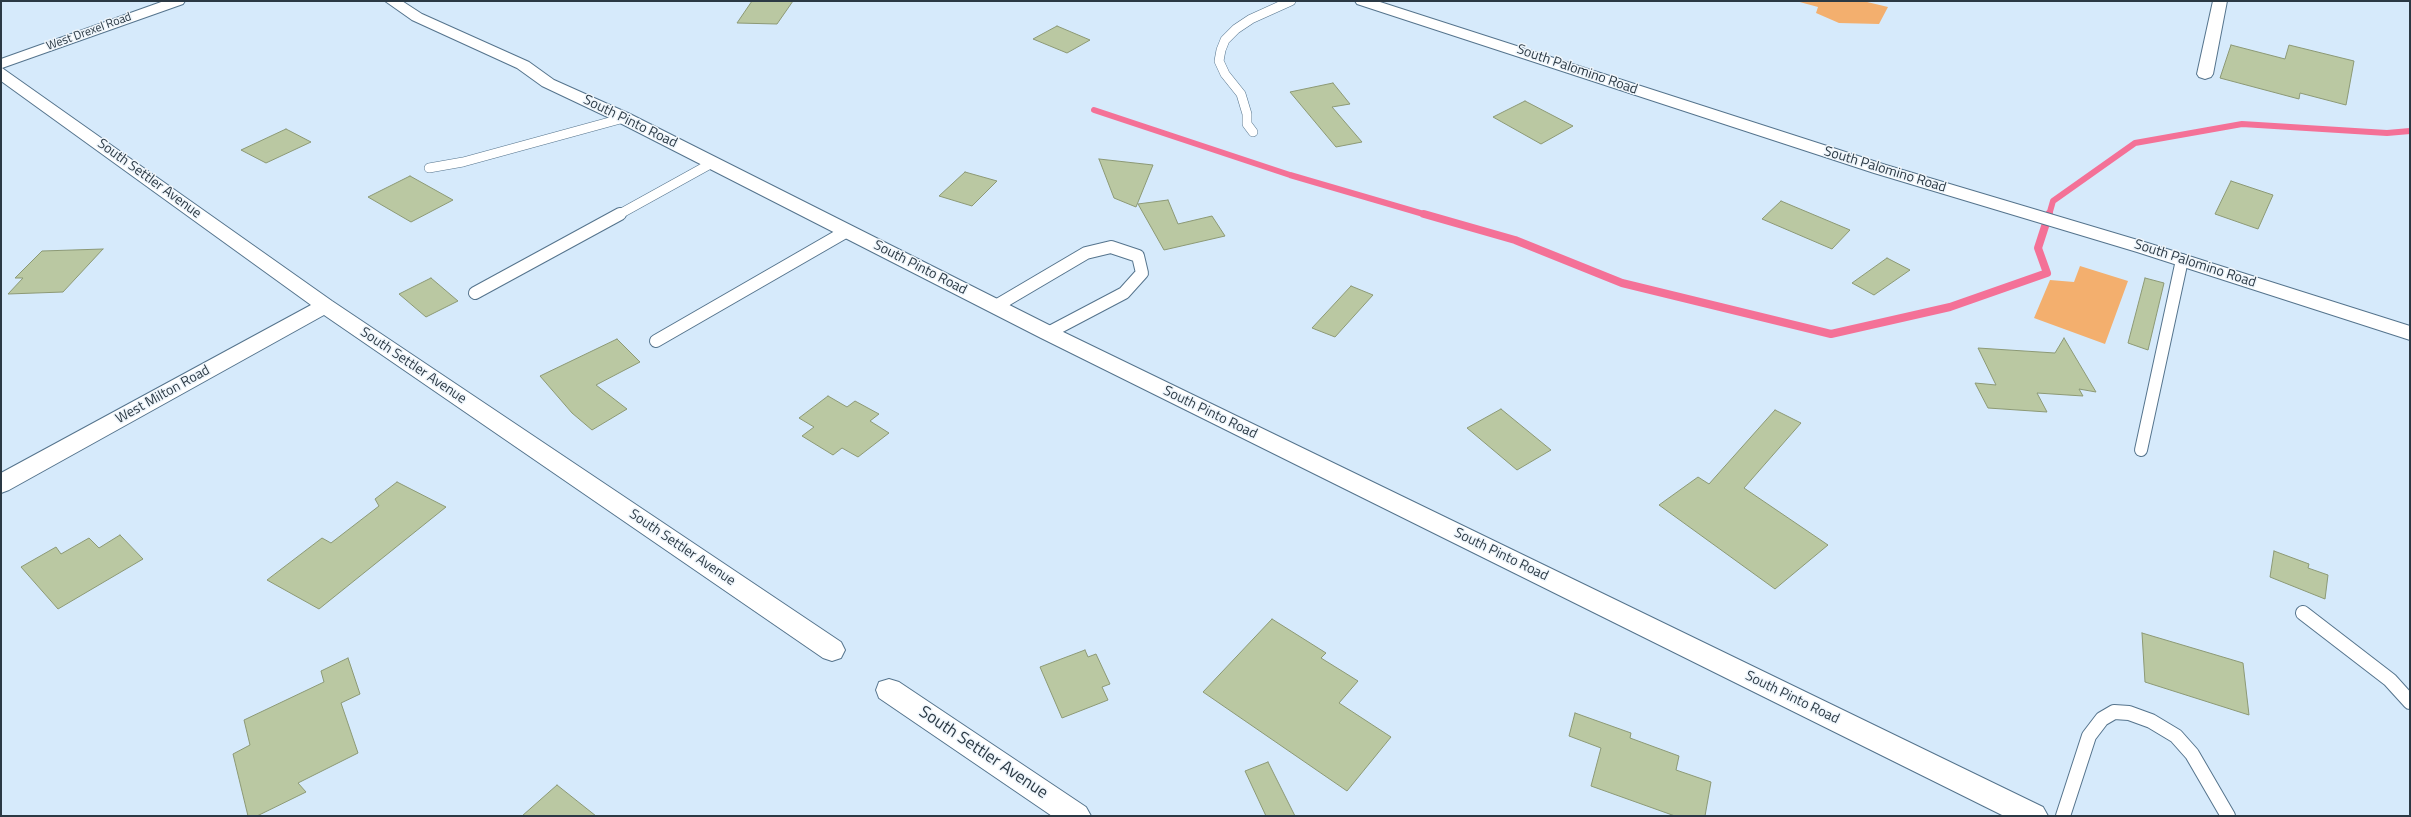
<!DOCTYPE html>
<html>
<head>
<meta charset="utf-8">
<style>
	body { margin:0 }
	#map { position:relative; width:2411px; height:817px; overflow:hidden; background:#d6eafb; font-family:"Titillium Web",sans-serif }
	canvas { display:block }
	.frame { position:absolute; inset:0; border:2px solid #2b3944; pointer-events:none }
</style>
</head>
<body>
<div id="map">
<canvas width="2411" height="817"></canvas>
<div class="frame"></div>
</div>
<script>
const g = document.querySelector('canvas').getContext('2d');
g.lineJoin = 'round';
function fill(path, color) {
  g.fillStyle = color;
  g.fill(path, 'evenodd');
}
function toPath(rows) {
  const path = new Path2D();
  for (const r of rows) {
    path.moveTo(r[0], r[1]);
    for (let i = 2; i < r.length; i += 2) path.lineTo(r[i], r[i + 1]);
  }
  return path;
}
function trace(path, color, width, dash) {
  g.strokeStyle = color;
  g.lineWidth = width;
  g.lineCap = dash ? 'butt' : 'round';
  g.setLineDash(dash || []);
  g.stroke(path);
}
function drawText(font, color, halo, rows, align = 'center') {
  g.font = font + ' "Titillium Web",sans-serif';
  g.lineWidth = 3;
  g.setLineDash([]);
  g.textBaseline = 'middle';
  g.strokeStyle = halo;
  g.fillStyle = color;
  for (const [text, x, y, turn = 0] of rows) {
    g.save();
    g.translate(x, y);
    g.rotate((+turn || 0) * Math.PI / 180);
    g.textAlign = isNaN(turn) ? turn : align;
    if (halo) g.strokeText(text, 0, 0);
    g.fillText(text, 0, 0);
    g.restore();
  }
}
fill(toPath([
	[1796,1,1863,1,1888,7,1879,24,1839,23,1816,13,1818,7],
	[2080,266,2128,281,2105,344,2034,318,2050,280,2074,282]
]), '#f3af6e');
trace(toPath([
	[1094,110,1290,175,1427,215],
	[2049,215,2053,201,2135,143,2242,124,2387,133,2410,131]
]), '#f47197', 6);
trace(toPath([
	[1424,214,1515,240,1622,283,1831,334,1950,307,2047,273,2038,248,2049,214]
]), '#f47197', 8);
const building = toPath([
	[752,1,793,1,777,24,737,23,752,1],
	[1057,26,1090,40,1067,53,1033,39,1057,26],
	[2231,45,2285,59,2289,45,2354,61,2346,105,2300,93,2299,99,2220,78,2231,45],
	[1333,83,1350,104,1332,107,1362,142,1336,147,1290,92,1333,83],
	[1525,101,1573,126,1541,144,1493,117,1525,101],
	[286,129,311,142,266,163,241,150,286,129],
	[1099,159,1153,165,1136,207,1114,198,1099,159],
	[965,172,997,181,972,206,939,196,965,172],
	[410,176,453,200,411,222,368,197,410,176],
	[2231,181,2273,195,2258,229,2215,214,2231,181],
	[1168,200,1178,224,1212,216,1225,236,1164,250,1138,204,1168,200],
	[1781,201,1850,230,1832,249,1762,219,1781,201],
	[103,249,63,292,8,294,23,278,15,278,42,251,103,249],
	[1887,258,1910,270,1874,295,1852,283,1887,258],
	[431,278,458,301,426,317,399,294,431,278],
	[2145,278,2164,283,2148,350,2128,343,2145,278],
	[1351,286,1373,295,1335,337,1312,328,1351,286],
	[2064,338,2096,392,2079,389,2083,396,2037,393,2047,412,1988,408,1975,383,1996,385,1978,348,2055,353,2064,338],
	[617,339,640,362,596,385,627,409,592,430,572,413,540,376,617,339],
	[828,396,847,407,855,401,879,414,870,421,889,433,858,457,842,448,833,455,802,436,814,427,799,418,828,396],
	[1501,409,1551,450,1517,470,1467,428,1501,409],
	[1775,410,1801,423,1744,488,1828,545,1775,589,1659,505,1698,477,1709,484,1775,410],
	[397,482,446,507,319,609,267,580,322,538,331,543,379,506,375,499,397,482],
	[120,535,143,559,58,609,21,567,56,547,61,554,89,538,99,548,120,535],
	[2274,551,2309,564,2308,568,2328,575,2325,599,2270,577,2274,551],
	[1272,619,1326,653,1321,658,1358,681,1339,703,1391,737,1347,791,1203,692,1272,619],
	[2142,633,2243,663,2249,715,2145,682,2142,633],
	[1085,650,1088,657,1096,654,1110,684,1102,687,1108,700,1062,718,1040,667,1085,650],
	[348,658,360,694,341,703,358,753,298,783,306,792,257,816,248,816,233,754,250,745,244,720,324,682,321,671,348,658],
	[1575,713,1631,733,1630,738,1679,756,1676,770,1711,782,1705,816,1675,816,1591,786,1601,748,1569,736,1575,713],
	[1268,762,1295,816,1266,816,1245,771,1268,762],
	[557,785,596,816,522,816,557,785]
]);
fill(building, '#bac8a2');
trace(building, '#8c9975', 1);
const serviceFar2 = toPath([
	[1253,132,1247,124,1247,114,1241,94,1225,74,1219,61,1221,50,1225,40,1236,29,1251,19,1291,1],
	[429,168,463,162,624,118],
	[618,215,712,163]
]);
const serviceFar1 = toPath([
	[475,293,620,214],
	[996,306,1086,253,1111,247,1138,256,1142,273,1124,293,1048,333],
	[656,341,847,231],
	[2141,450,2182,260]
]);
const service = toPath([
	[2303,613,2390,680,2410,702],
	[2063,816,2089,736,2102,719,2114,712,2129,713,2151,721,2176,736,2192,754,2228,816]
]);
const minor = toPath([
	[164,1,185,1,183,4,2,68,332,301,841,642,845,650,841,658,832,661,823,658,324,315,9,490,1,493,1,473,311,305,1,81,1,59,164,1],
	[1355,1,1377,1,1886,165,2151,244,2410,326,2410,340,2137,252,1874,173,1357,4,1355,1],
	[2213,1,2227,1,2213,74,2211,77,2205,79,2199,77,2197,74,2213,1],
	[889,679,899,682,1086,807,1091,816,1052,816,879,698,876,690,879,682,889,679]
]);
const tertiary = toPath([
	[385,1,402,1,422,14,529,62,554,80,630,114,1055,328,2043,807,2048,816,2004,816,1041,338,618,122,542,86,517,68,412,20,385,1]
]);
trace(serviceFar2, '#55748d', 10);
trace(serviceFar1, '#55748d', 14);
trace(service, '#55748d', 16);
trace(minor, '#55748d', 2);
trace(tertiary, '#55748d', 2);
trace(serviceFar2, '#fff', 9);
trace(serviceFar1, '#fff', 12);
trace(service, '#fff', 14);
fill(minor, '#fff');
fill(tertiary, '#fff');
drawText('12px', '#2b3944', '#eef5fb', [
	["West Drexel Road",89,32,-20]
]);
drawText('14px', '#2b3944', '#eef5fb', [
	["South Palomino Road",1577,70,19],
	["South Pinto Road",630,122,26],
	["South Palomino Road",1885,170,17],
	["South Settler Avenue",149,179,36],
	["South Palomino Road",2195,264,18],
	["South Pinto Road",920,268,27],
	["South Settler Avenue",413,366,34],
	["West Milton Road",163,395,-29],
	["South Pinto Road",1210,413,26],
	["South Settler Avenue",682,548,34],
	["South Pinto Road",1501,555,26],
	["South Pinto Road",1792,698,26]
]);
drawText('17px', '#2b3944', '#eef5fb', [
	["South Settler Avenue",983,753,34]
]);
</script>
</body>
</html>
